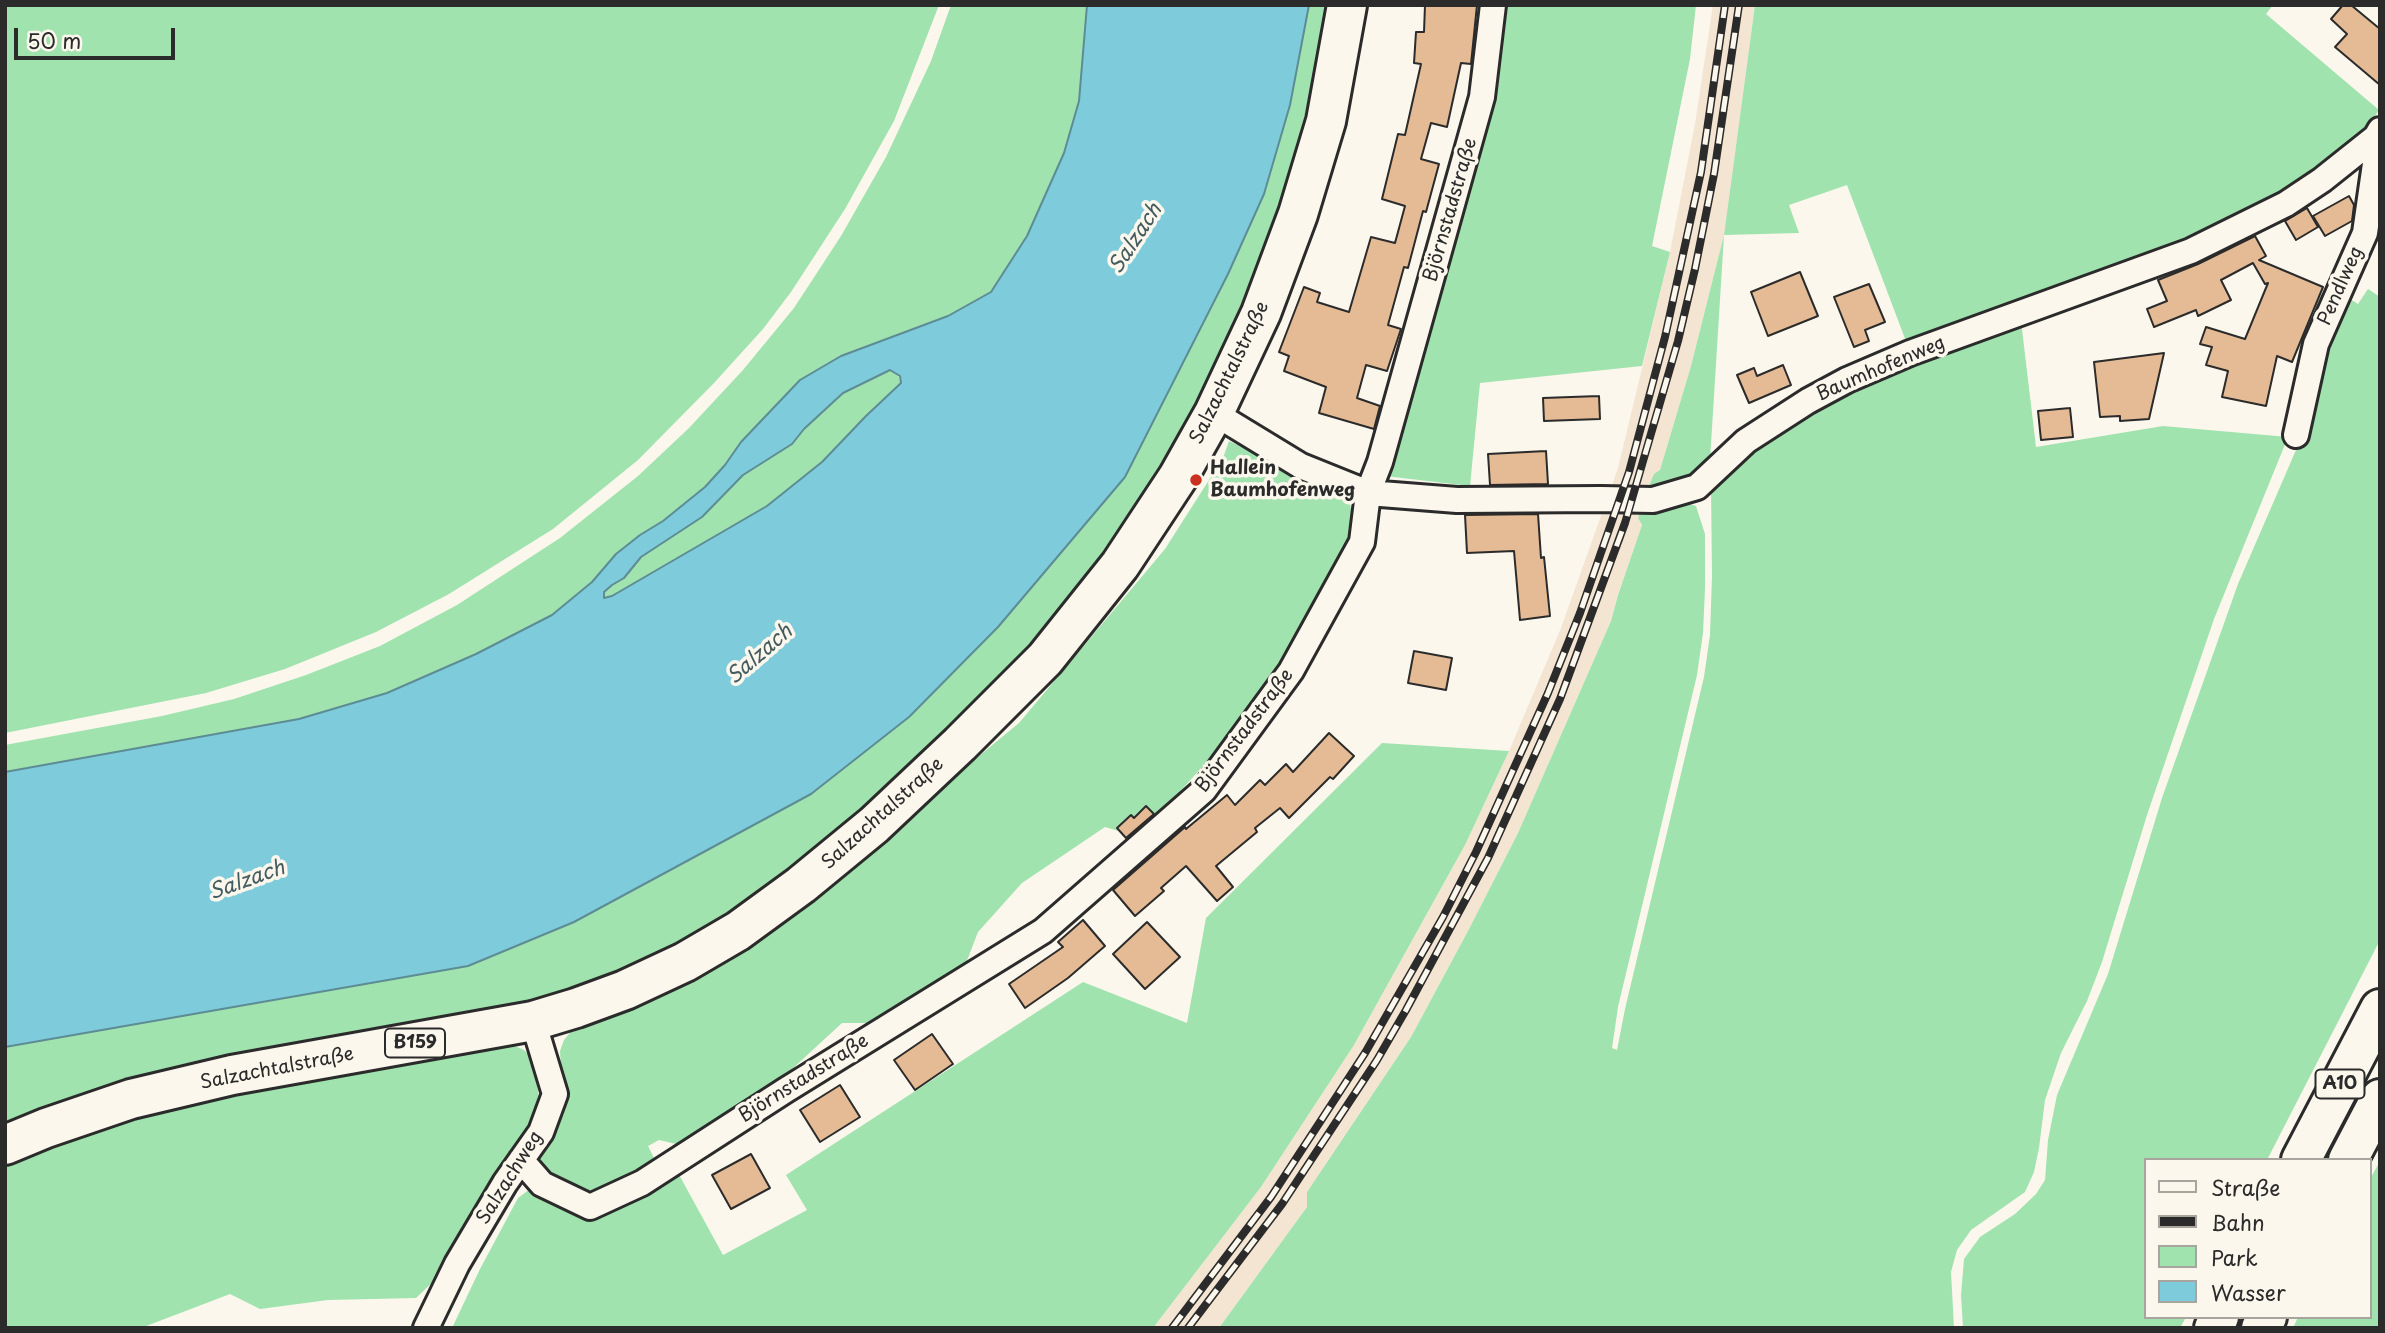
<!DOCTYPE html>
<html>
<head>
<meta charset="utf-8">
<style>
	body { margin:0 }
	#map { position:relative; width:2385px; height:1333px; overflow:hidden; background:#fbf7ec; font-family:"Playpen Sans",sans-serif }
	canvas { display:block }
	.frame { position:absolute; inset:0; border:7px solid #2b2b2b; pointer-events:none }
	.legend { position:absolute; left:2144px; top:1158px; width:228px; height:161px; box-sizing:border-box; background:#fbf7ec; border:2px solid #a8a59f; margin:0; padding:9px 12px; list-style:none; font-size:21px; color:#2b2b2b }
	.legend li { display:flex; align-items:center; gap:14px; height:35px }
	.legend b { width:35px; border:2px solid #a8a59f }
	.scale { position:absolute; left:14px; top:28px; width:161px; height:32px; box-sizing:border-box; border:4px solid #2b2b2b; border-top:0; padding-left:9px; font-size:21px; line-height:24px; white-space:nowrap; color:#2b2b2b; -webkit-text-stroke:5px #fbf7ec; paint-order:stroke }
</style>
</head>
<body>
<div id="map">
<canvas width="2385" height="1333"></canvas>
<div class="frame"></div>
<ul class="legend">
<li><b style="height:9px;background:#fbf7ec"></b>Straße</li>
<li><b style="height:9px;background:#2b2b2b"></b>Bahn</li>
<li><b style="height:19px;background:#a0e3ae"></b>Park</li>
<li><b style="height:19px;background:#7eccdb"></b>Wasser</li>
</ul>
<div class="scale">50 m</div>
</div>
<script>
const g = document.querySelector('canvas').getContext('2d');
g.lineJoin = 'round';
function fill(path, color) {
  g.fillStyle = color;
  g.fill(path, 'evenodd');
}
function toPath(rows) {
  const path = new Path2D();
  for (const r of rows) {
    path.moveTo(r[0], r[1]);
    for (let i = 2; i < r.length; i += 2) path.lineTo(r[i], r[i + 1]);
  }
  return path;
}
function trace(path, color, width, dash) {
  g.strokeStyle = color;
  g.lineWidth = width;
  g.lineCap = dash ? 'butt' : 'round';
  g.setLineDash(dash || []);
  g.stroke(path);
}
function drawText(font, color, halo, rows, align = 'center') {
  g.font = font + ' "Playpen Sans",sans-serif';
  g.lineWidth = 7;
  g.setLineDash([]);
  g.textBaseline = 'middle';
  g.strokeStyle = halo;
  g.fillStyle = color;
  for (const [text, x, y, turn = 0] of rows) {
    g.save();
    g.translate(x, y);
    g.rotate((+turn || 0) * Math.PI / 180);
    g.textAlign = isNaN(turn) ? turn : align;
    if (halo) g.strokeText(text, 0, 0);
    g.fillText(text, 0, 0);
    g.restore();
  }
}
fill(toPath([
	[1713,5,1755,5,1724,235,1691,366,1660,470,1654,475,1638,518,1642,525,1618,594,1611,621,1518,833,1468,931,1411,1037,1307,1192,1307,1207,1219,1328,1153,1328,1261,1187,1354,1045,1465,845,1509,751,1561,628,1618,468,1670,252,1695,124]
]), '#f4e5d2');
fill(toPath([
	[5,5,939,5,894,121,845,209,791,292,763,329,714,383,638,460,553,529,449,594,376,632,285,669,206,693,5,733],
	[951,5,1087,5,1079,101,1064,153,1027,236,991,292,948,316,883,341,741,442,725,465,705,487,663,521,639,535,616,554,592,582,552,615,476,654,387,693,299,719,5,772,5,745,162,716,234,699,306,675,380,646,457,605,560,538,638,476,689,428,743,370,794,308,841,236,886,157,931,61],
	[1309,5,1326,5,1306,111,1282,199,1252,286,1186,438,1084,593,906,780,711,930,644,962,585,986,518,1003,423,1023,5,1128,5,1047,468,966,574,922,811,794,909,717,1125,477,1228,274,1264,194,1290,105],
	[1501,5,1696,5,1690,59,1652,246,1670,252,1642,366,1480,383,1470,486,1385,476],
	[1755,5,2273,5,2266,14,2379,110,2358,141,2314,179,2181,250,1907,344,1847,185,1789,205,1799,233,1724,235,1710,460,1693,475,1677,482,1649,486,1654,474,1660,470,1691,366,1724,235],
	[2368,289,2380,297,2380,940,2267,1160,2145,1160,2145,1317,2186,1317,2180,1328,1963,1328,1961,1295,1964,1259,1980,1237,2015,1214,2036,1194,2045,1180,2048,1140,2057,1095,2108,974,2162,798,2238,584,2296,450,2342,294,2358,304],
	[2021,321,2036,447,2163,426,2288,437,2214,619,2147,815,2102,962,2087,1001,2061,1053,2045,1100,2039,1148,2034,1172,2025,1192,1971,1230,1957,1250,1951,1272,1954,1328,1219,1328,1307,1207,1307,1192,1411,1037,1468,931,1518,833,1611,621,1618,595,1642,525,1638,518,1641,510,1686,503,1696,506,1705,534,1705,589,1703,633,1697,675,1618,1007,1612,1048,1617,1050,1625,1009,1704,677,1710,635,1712,576,1711,485,1750,450,1814,404],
	[890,370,897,372,901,383,866,416,822,462,767,506,612,596,604,598,604,592,612,585,624,578,641,557,723,494,743,475,792,444,804,429,843,393],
	[1229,441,1323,484,1350,503,1353,524,1350,549,1277,675,1221,746,1139,837,1105,827,1022,883,978,932,963,971,881,1023,842,1023,766,1093,676,1144,659,1140,648,1146,656,1162,588,1197,551,1178,539,1159,563,1103,560,1051,564,1040,573,1029,813,893,1019,723,1165,549,1223,458],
	[1382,743,1509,751,1465,845,1354,1045,1261,1187,1153,1328,452,1328,480,1269,518,1198,530,1189,538,1190,560,1205,677,1171,723,1255,807,1210,786,1175,1083,982,1187,1023,1206,918],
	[513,1045,524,1050,532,1058,540,1102,537,1115,442,1273,416,1298,328,1300,260,1309,230,1294,141,1328,5,1328,5,1166,62,1142,132,1118,229,1095,495,1046],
	[2380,1161,2380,1328,2293,1328,2298,1317,2369,1317,2369,1181]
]), '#a0e3ae');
const water = toPath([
	[1087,5,1309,5,1290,105,1264,194,1228,274,1125,477,998,627,909,717,811,794,574,922,468,966,5,1047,5,772,299,719,387,693,476,654,552,615,592,582,616,554,640,535,663,521,705,487,725,465,741,442,800,380,841,356,948,316,991,292,1027,236,1064,153,1079,101,1087,5],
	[890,370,900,376,901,383,866,416,822,462,767,506,612,596,604,598,604,592,612,585,624,578,641,557,702,517,743,475,792,444,804,429,843,393,890,370]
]);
fill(water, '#7eccdb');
trace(water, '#5d8c95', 2);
const building = toPath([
	[1425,5,1477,5,1471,64,1461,63,1447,127,1431,123,1421,159,1439,164,1426,212,1423,211,1408,268,1404,267,1388,325,1401,329,1387,371,1366,365,1357,398,1380,406,1374,429,1319,413,1326,387,1284,371,1289,356,1279,352,1304,287,1320,293,1317,302,1349,312,1371,237,1395,243,1405,206,1382,199,1398,134,1405,135,1421,64,1414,63,1416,32,1424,32,1425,5],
	[2343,5,2351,5,2380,29,2380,85,2335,47,2347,34,2331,19,2343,5],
	[2349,196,2354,205,2352,221,2325,236,2313,216,2349,196],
	[2307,208,2318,227,2296,240,2285,221,2307,208],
	[2255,236,2266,256,2259,260,2323,287,2292,362,2277,356,2266,406,2222,397,2228,371,2206,365,2212,347,2200,344,2206,327,2245,339,2268,283,2265,284,2253,263,2221,280,2231,300,2198,316,2196,310,2154,327,2147,309,2167,301,2158,280,2198,264,2255,236],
	[1800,272,1818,316,1768,336,1751,292,1800,272],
	[1869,284,1885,322,1865,330,1869,341,1854,347,1834,297,1869,284],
	[2164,353,2149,419,2120,421,2120,416,2100,417,2094,362,2164,353],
	[1783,365,1791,385,1749,403,1737,375,1754,368,1757,376,1783,365],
	[1599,396,1600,419,1544,421,1543,398,1599,396],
	[2070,408,2073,437,2041,440,2038,411,2070,408],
	[1546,451,1548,484,1490,485,1488,454,1546,451],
	[1538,514,1541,558,1544,557,1550,616,1520,620,1514,551,1467,553,1465,515,1538,514],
	[1414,651,1452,658,1446,690,1408,683,1414,651],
	[1329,733,1354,756,1333,779,1330,777,1289,818,1280,808,1255,828,1257,832,1216,866,1233,887,1217,901,1186,866,1161,888,1164,891,1135,916,1113,890,1185,827,1186,829,1227,795,1235,805,1260,780,1265,785,1286,764,1293,772,1329,733],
	[1146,806,1154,814,1126,838,1117,828,1131,815,1134,818,1146,806],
	[1083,920,1105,946,1068,978,1025,1008,1009,984,1063,947,1058,942,1083,920],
	[1147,922,1180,957,1145,989,1113,954,1147,922],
	[932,1034,953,1064,915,1090,894,1060,932,1034],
	[840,1085,860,1117,820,1142,800,1110,840,1085],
	[751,1154,770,1188,731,1209,712,1175,751,1154]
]);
fill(building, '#e4bb94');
trace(building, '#2b2b2b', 2);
const minor = toPath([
	[1214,413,1301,466,1368,493,1457,500,1601,499,1653,500,1697,487,1746,441,1808,401,1847,380,1910,353,2191,251,2286,204,2322,180,2376,137,2380,130],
	[2296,435,2316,344,2365,233,2377,150,2376,137],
	[521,1160,542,1184,590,1207,642,1183,786,1090,1043,931,1204,790,1291,671,1362,542,1368,493,1380,462,1482,97,1493,5],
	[426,1328,457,1264,505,1183,541,1132,555,1094,533,1021]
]);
const primary = toPath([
	[5,1145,46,1128,131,1099,232,1075,533,1021,576,1008,625,990,685,962,738,931,801,885,874,825,960,744,1045,659,1120,565,1178,477,1214,413,1261,313,1298,214,1326,121,1347,5]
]);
const motorway = toPath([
	[2301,1160,2380,1009],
	[2348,1160,2380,1099],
	[2214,1328,2219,1317],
	[2261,1328,2267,1317]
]);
trace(minor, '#2b2b2b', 30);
trace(primary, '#2b2b2b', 44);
trace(motorway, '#2b2b2b', 44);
trace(minor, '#fbf7ec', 24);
trace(primary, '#fbf7ec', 38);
trace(motorway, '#fbf7ec', 38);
const rail = toPath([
	[1172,1328,1271,1197,1365,1053,1443,917,1476,852,1548,693,1580,613,1629,472,1665,337,1701,172,1725,5],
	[1188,1328,1282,1204,1377,1060,1406,1010,1488,858,1560,699,1625,523,1678,341,1695,269,1714,174,1739,5]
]);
trace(rail, '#2b2b2b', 8);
trace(rail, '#fbf7ec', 5, [16]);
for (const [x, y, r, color] of [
	[1196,480,7,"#c8321e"]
]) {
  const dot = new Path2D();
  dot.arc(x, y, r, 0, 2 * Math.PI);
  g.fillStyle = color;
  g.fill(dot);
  trace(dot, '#fbf7ec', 2.5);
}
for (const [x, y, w] of [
	[415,1043,60],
	[2340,1084,49]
]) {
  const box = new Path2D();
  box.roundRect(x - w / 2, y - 14.5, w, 29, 5);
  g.fillStyle = '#fbf7ec';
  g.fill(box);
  trace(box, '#2b2b2b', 2);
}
drawText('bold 18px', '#2b2b2b', null, [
	["B159",415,1043],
	["A10",2340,1084]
]);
drawText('19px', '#2b2b2b', '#fbf7ec', [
	["Björnstadstraße",1451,210,-74],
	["Pendlweg",2341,286,-66],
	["Baumhofenweg",1881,369,-23],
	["Salzachtalstraße",1230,373,-64],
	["Björnstadstraße",1245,731,-53],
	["Salzachtalstraße",883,814,-42],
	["Salzachtalstraße",277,1069,-11],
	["Björnstadstraße",804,1079,-32],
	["Salzachweg",510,1178,-58]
]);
drawText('bold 19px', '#2b2b2b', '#fbf7ec', [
	["Hallein",1210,469],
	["Baumhofenweg",1210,491]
], 'left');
drawText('italic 21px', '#445b60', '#fbf7ec', [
	["Salzach",1136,239,-57],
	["Salzach",760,655,-41],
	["Salzach",247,881,-20]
]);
</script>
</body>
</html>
